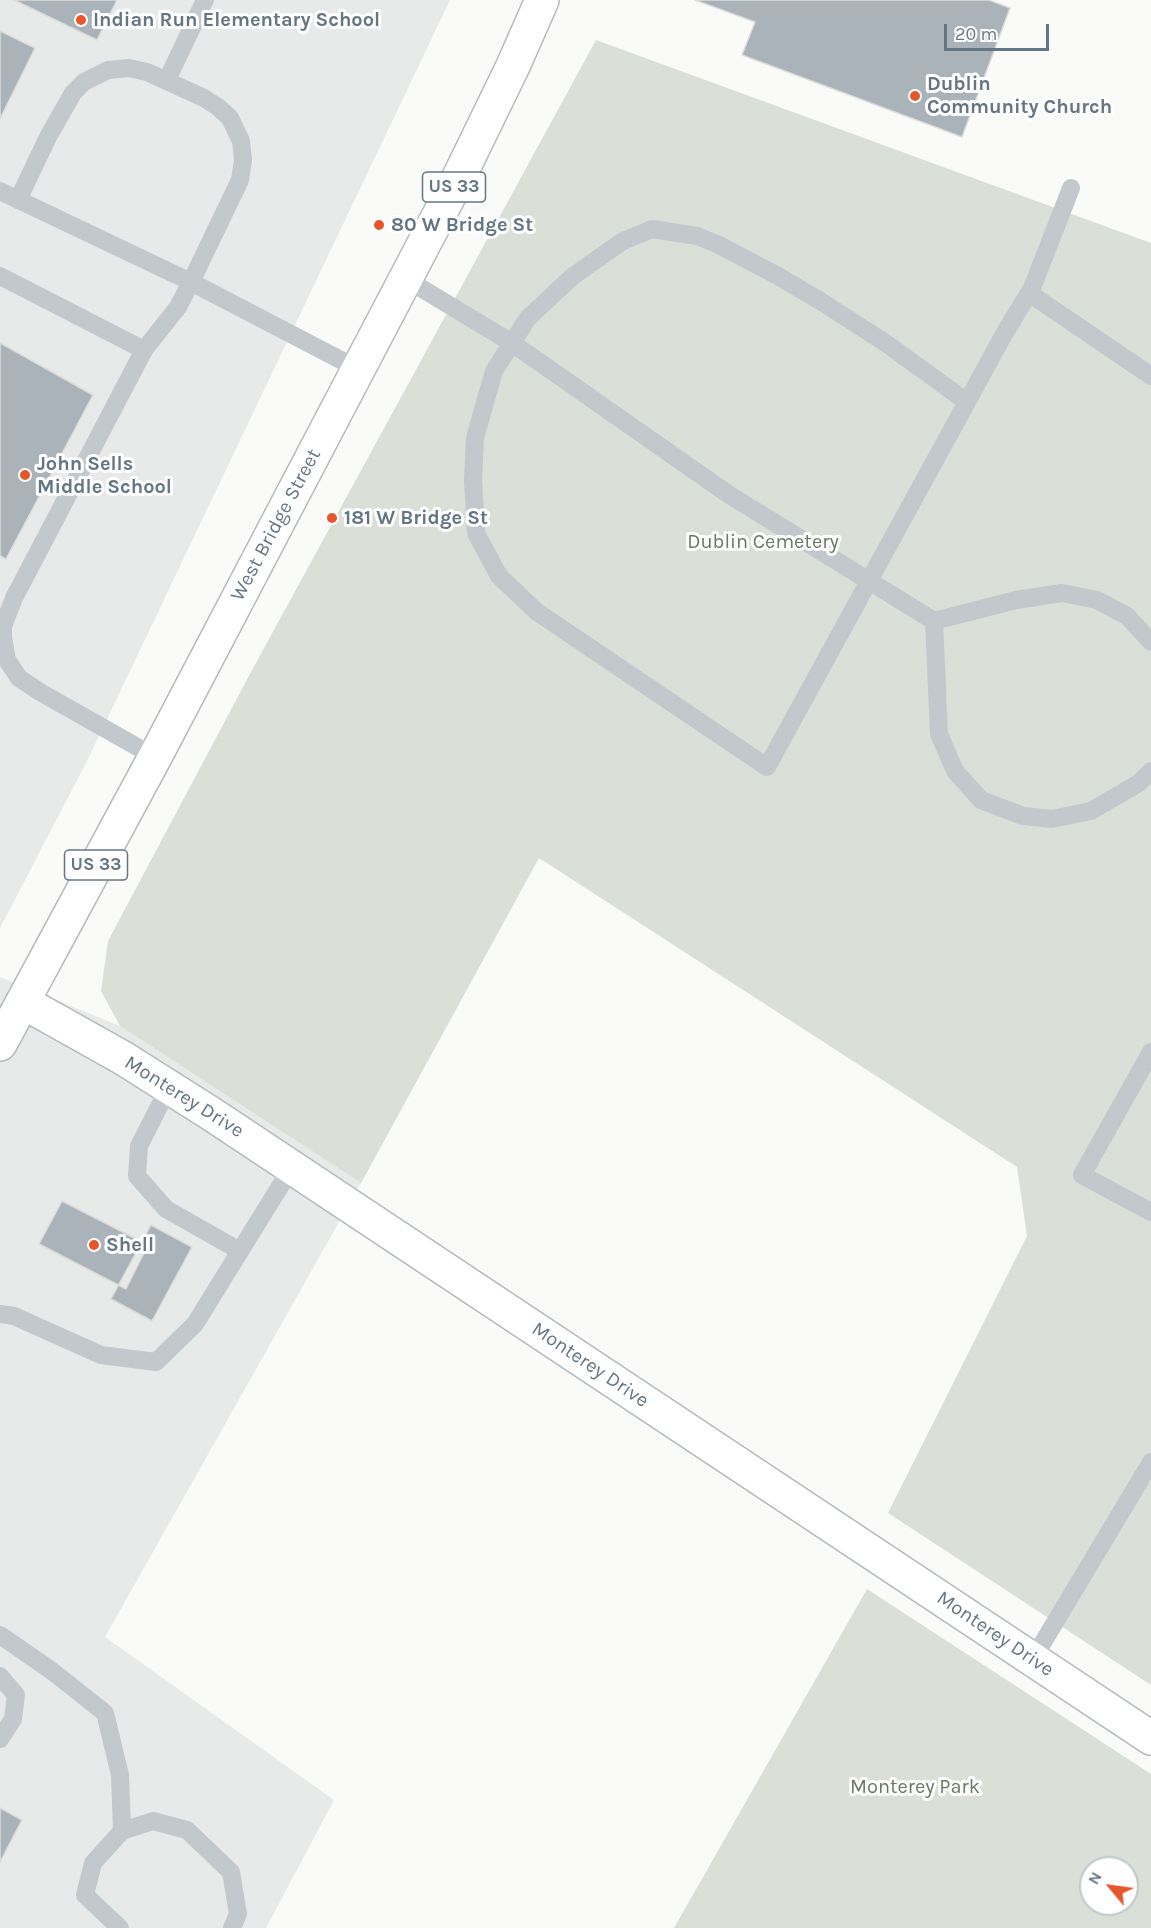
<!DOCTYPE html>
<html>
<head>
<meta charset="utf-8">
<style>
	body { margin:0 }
	#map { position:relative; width:1151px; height:1928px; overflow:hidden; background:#fafaf8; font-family:Karla,sans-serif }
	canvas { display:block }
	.north { position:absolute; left:1079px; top:1856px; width:60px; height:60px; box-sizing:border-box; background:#fff; border:2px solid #c1c8cd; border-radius:50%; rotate:299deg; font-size:16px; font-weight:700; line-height:24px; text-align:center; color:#657683 }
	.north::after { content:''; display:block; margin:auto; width:21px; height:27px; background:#e4572e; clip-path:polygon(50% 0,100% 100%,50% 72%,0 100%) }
	.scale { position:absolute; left:944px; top:24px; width:105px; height:27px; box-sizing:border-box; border:3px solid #657683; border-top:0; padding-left:8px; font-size:18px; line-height:21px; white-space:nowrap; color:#657683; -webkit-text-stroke:4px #fff; paint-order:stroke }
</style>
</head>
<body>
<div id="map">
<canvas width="1151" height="1928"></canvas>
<div class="north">N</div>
<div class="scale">20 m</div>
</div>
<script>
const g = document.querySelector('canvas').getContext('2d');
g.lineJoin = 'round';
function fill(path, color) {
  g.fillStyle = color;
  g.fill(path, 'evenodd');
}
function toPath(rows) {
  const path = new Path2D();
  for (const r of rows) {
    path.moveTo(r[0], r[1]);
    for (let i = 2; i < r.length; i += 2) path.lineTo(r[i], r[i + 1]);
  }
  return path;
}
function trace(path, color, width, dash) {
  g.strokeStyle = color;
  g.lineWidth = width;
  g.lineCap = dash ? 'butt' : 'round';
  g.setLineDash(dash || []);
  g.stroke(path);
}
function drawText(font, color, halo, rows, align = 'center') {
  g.font = font + ' Karla,sans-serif';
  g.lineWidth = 6;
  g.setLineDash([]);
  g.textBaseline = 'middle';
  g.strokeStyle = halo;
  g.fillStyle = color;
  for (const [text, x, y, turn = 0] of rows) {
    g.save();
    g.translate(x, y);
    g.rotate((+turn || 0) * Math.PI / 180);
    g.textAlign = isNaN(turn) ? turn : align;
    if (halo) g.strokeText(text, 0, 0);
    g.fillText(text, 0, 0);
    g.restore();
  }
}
fill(toPath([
	[0,0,450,0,87,761,0,928],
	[0,977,120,1026,361,1183,105,1637,334,1800,266,1928,0,1928]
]), '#e8e9e9');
fill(toPath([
	[596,40,1151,243,1151,1685,888,1513,1027,1236,1017,1167,539,858,361,1183,120,1026,101,991,108,941,251,672],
	[867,1589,1151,1774,1151,1928,674,1928],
	[1091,1868,1127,1868,1127,1904,1091,1904]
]), '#dadfd7');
const building = toPath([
	[14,0,117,0,97,40,14,0],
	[695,0,989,0,1010,8,962,137,742,55,755,22,695,0],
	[0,31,35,48,0,119,0,31],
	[0,343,93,395,6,559,0,556,0,343],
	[62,1201,148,1245,126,1289,39,1244,62,1201],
	[151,1225,192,1247,152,1321,111,1299,151,1225],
	[0,1808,22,1820,0,1862,0,1808]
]);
fill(building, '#aab3b9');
trace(building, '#dcdcda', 1.5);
const secondary = toPath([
	[23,1002,123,1058,210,1113,1151,1738]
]);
const primary = toPath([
	[0,1044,155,757,460,175,513,66,542,0]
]);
trace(secondary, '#b3babf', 36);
trace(primary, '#b5babe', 36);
trace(toPath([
	[167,80,205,0],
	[0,191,191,282,358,369],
	[18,200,48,137,73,93,84,82,108,70,129,68,147,72,204,98,218,107,230,118,241,141,243,160,240,180,191,282,178,307,144,350,14,598,3,626,3,637,7,660,19,678,40,692,155,757],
	[0,276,144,350],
	[406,279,512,343,728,494,934,621,1016,600,1062,593,1097,600,1127,616,1151,642],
	[1029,293,1151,376],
	[967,402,887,344,822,302,778,276,719,245,697,236,652,229,623,241,573,276,528,318,494,371,475,438,473,480,476,533,499,576,537,612,767,767,967,402,1004,334,1032,288,1071,188],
	[934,621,939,734,955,771,981,800,1023,816,1052,819,1091,811,1139,783,1151,771],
	[1151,1052,1082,1175,1151,1212],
	[169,1087,139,1146,137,1176,166,1209,240,1251],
	[0,1314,14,1316,101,1355,156,1362,195,1324,292,1167],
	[0,1635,52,1671,105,1713,120,1775,122,1831],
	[1033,1659,1151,1462],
	[0,1676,16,1695,13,1719,0,1739],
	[120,1928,85,1895,93,1863,122,1831,153,1821,187,1830,231,1872,238,1914,232,1928]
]), '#c3c8cc', 18);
trace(secondary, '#fff', 33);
trace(primary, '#fff', 33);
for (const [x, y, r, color] of [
	[81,20,6,"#e4572e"],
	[915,96,6,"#e4572e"],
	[379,225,6,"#e4572e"],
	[25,475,6,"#e4572e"],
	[332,518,6,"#e4572e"],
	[94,1245,6,"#e4572e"]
]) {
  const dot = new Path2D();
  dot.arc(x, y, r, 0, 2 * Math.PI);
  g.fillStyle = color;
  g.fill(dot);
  trace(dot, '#fff', 2);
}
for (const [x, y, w] of [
	[454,187,63],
	[96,865,63]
]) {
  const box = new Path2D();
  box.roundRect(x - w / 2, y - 15, w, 30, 4.5);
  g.fillStyle = '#fff';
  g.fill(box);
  trace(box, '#657683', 1.5);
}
drawText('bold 18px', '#657683', null, [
	["US 33",454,187],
	["US 33",96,865]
]);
drawText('bold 20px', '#657683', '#fff', [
	["Indian Run Elementary School",93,20],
	["Dublin",927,84],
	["Community Church",927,107],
	["80 W Bridge St",391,225],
	["John Sells",37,464],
	["Middle School",37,487],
	["181 W Bridge St",344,518],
	["Shell",106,1245]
], 'left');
drawText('20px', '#657683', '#fff', [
	["West Bridge Street",276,525,-62],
	["Monterey Drive",184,1097,32],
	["Monterey Drive",590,1365,34],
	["Monterey Drive",995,1634,34]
]);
drawText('20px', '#687a64', '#fff', [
	["Dublin Cemetery",763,542],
	["Monterey Park",915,1787]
]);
</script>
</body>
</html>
